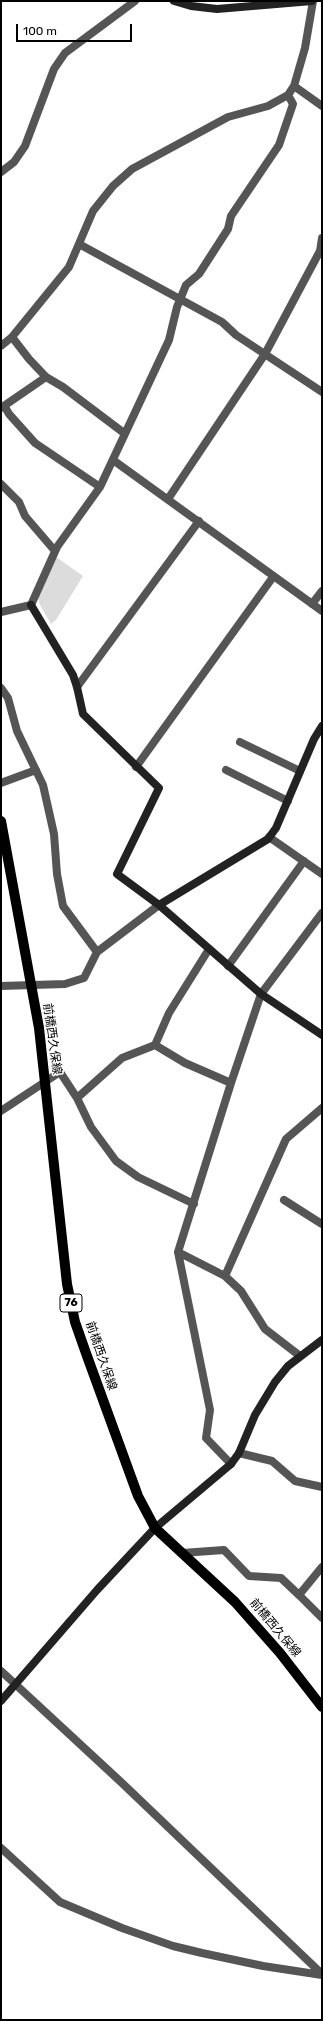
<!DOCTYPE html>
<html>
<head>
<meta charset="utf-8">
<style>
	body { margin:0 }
	#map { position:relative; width:323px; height:2021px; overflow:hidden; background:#fff; font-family:Rubik,sans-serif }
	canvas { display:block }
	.frame { position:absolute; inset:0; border:2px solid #000; pointer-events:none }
	.scale { position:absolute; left:16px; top:24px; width:116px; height:18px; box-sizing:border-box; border:2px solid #000; border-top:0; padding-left:5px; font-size:12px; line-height:14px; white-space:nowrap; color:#000; -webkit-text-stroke:3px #fff; paint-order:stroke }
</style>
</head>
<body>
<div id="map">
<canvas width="323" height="2021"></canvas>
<div class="frame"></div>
<div class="scale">100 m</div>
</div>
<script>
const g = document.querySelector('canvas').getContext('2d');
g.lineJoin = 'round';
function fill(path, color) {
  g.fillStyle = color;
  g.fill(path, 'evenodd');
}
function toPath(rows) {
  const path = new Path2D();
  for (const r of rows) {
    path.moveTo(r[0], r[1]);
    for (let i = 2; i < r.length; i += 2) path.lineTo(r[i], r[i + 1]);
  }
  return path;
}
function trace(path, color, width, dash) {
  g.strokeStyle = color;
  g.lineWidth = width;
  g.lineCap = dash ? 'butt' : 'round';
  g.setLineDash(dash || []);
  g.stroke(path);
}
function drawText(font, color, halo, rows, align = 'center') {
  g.font = font + ' Rubik,"Noto Sans JP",sans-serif';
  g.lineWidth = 3;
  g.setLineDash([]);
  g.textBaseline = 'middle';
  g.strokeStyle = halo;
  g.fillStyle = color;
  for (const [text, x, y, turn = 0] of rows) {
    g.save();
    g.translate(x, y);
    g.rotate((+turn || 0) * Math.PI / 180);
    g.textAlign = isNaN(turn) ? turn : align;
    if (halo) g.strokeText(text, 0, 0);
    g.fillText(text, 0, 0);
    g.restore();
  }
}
fill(toPath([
	[56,557,83,576,56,620,51,624,40,605,38,597]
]), '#dcdcdc');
trace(toPath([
	[294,86,322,106],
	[1,172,14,162,25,146,54,69,65,53,135,1],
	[79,244,222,322,236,335,322,392],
	[12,337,29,359,46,377,63,387,124,433],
	[1,346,12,337,69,267,93,211,113,186,132,169,228,117,268,106,288,95,294,86,305,48,313,1],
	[5,407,9,414,35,443,100,487],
	[1,408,46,377],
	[113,460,322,611],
	[1,484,19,502,25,516,55,551],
	[168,499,265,354,320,251,322,238],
	[312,604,322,591],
	[1,612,31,605,57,547,100,487,169,340,177,307,186,285,199,274,228,229,231,216,279,145,293,104,288,95],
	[77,687,199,521],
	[1,688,8,698,17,731,43,785,54,834,57,874,63,906,97,952],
	[240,742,300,771],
	[136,767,273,577],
	[226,770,288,801],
	[1,783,36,770],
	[269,837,322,874],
	[209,949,169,1013,155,1045,185,1063,231,1083],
	[228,966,304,861],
	[1,986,65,984,84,978,97,952,159,905],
	[77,1098,122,1058,155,1045],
	[1,1111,60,1072,77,1098,91,1127,116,1161,138,1177,194,1204],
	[284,1200,322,1224],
	[178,1252,225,1276,241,1291,265,1329,300,1356],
	[225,1276,286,1139,322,1108],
	[239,1453,272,1461,295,1481,322,1487],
	[231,1464,206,1438,210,1410,178,1252,231,1083,261,994,322,913],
	[182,1553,224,1550,249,1576,281,1578,299,1595],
	[322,1567,299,1595,322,1618],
	[1,1671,122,1783,322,1974],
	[1,1848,60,1902,122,1928,173,1946,202,1953,263,1966,322,1975]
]), '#555', 8);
trace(toPath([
	[174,1,191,6,217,9,312,1],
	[31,605,73,675,77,687,83,714,159,788,117,874,159,905,261,994,322,1035],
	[159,905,268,839,276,828,314,739,322,726],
	[1,1701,97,1590,155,1528,231,1464,239,1453,255,1415,275,1382,288,1366,322,1340]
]), '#222', 8);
trace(toPath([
	[1,821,39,1028,67,1284,75,1322,87,1356,138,1496,155,1528,235,1602,280,1653,322,1707]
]), '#000', 10);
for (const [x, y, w] of [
	[71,1303,22]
]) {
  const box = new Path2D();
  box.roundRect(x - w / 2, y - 9, w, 18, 3);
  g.fillStyle = '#fff';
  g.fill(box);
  trace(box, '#000', 1);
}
drawText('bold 11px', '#000', null, [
	["76",71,1303]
]);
drawText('12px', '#000', '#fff', [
	["前橋西久保線",52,1039,82],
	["前橋西久保線",101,1356,71],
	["前橋西久保線",275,1628,50]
]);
</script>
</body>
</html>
